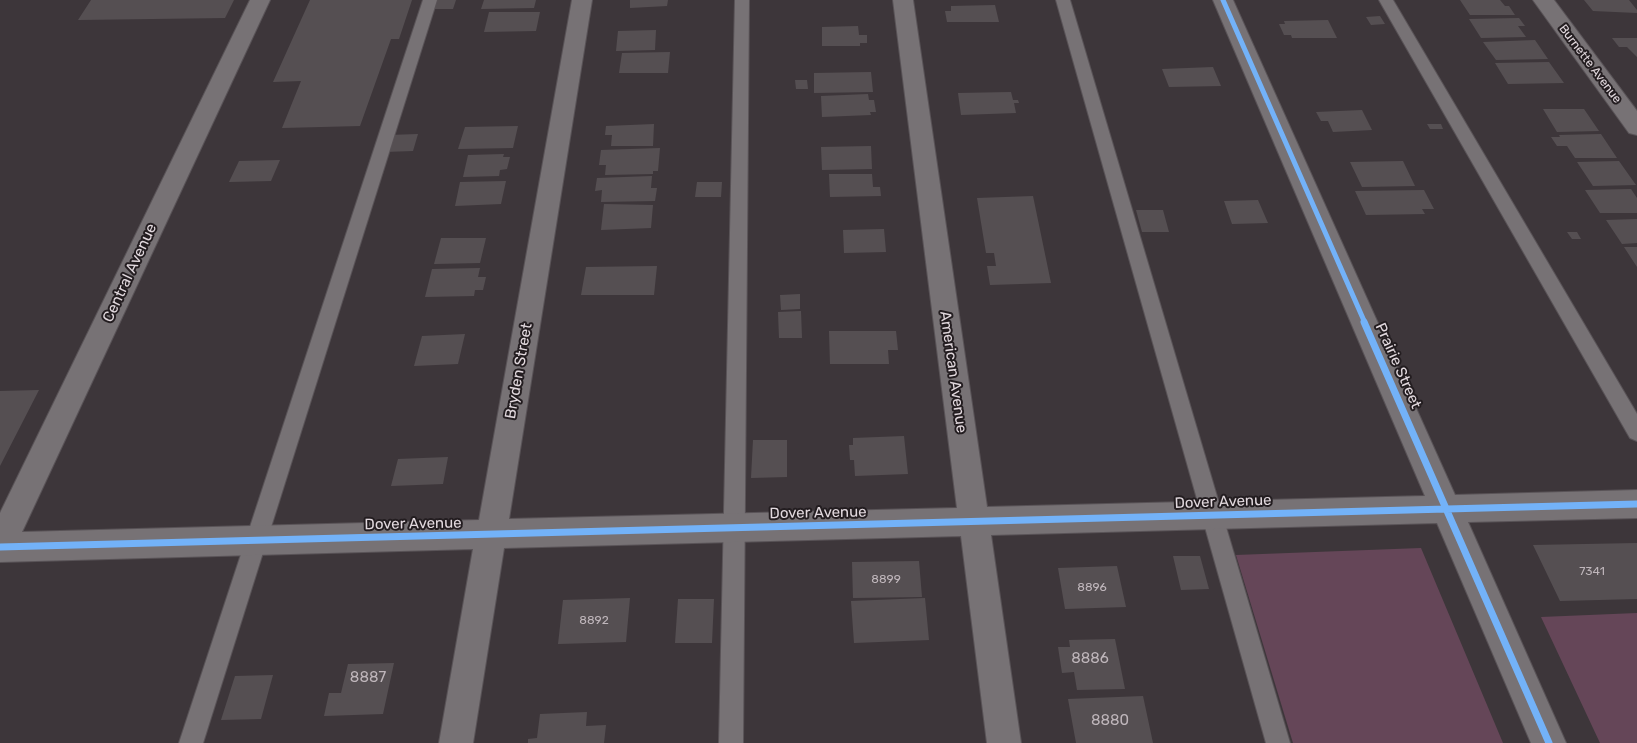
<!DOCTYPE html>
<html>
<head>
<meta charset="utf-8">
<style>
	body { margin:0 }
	canvas { display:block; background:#3d363a }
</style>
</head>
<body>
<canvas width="1637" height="743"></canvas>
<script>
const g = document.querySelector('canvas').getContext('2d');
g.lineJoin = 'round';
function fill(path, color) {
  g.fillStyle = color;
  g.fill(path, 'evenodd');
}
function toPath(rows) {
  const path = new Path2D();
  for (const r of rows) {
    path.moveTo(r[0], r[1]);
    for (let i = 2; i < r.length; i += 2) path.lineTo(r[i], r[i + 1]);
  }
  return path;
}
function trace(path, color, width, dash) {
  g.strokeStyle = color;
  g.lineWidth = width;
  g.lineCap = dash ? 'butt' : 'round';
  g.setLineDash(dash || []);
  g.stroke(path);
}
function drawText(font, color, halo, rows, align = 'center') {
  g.font = font + ' Rubik,sans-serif';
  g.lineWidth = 4;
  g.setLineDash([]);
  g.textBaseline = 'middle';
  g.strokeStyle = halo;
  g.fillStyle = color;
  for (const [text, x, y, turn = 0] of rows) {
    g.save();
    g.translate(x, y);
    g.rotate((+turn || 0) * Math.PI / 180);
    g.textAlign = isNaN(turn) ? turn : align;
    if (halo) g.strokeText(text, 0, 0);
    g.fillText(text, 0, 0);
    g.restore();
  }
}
fill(toPath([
	[1421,548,1503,743,1293,743,1236,555],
	[1637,613,1637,743,1600,743,1541,617]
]), '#654658');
fill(toPath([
	[91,0,234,0,225,18,78,20],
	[310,0,412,0,399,39,391,39,360,126,282,128,301,81,273,82],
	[432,0,456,0,453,9,430,9],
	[484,0,536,0,534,8,481,9],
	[630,0,668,0,667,6,630,8],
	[1460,0,1500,0,1505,6,1509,6,1515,15,1470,15],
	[1584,0,1629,0,1637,10,1637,13,1593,11],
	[995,5,999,22,947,22,945,11,951,11,951,6],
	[489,12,540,12,536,31,484,32],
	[1380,16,1385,24,1371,25,1366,17],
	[1519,18,1525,26,1518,26,1526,37,1481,38,1469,19],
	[1328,20,1337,38,1292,38,1291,35,1284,35,1279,24,1285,24,1284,21],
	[858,26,859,35,867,35,867,43,860,43,860,46,822,46,822,27],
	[656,30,655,50,616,51,618,31],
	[1612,38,1637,38,1637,57,1627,47,1619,47],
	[1535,40,1548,59,1496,60,1483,42],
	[670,52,668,73,619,73,622,53],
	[1549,62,1564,83,1508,84,1495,63],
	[1213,67,1221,86,1169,87,1162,69],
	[871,72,873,92,814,93,814,73],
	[795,80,807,80,808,89,796,89],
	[1011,92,1013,100,1018,100,1019,103,1014,103,1016,113,961,115,958,93],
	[868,94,869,100,874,100,876,112,870,112,871,115,822,117,821,96],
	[1543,109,1584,109,1599,131,1557,132],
	[1362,110,1372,130,1333,132,1328,121,1321,121,1316,112],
	[654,124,653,146,611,146,612,135,605,135,606,126],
	[1427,124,1441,124,1443,129,1430,129],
	[518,126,513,148,458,149,465,127],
	[418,134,413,151,384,152,389,135],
	[1601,134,1617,158,1575,158,1567,146,1557,146,1551,137,1560,137,1559,135],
	[871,146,872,169,822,170,821,147],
	[660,148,658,171,653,171,653,174,605,175,606,165,599,165,601,150],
	[504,154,503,157,510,157,507,169,500,170,499,176,463,177,468,155],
	[280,160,271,181,229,182,239,161],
	[1403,161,1415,186,1362,187,1350,162],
	[1619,161,1636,185,1593,186,1577,162],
	[829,174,872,174,873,187,880,187,881,196,830,197],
	[652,176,651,188,657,188,655,201,601,202,602,190,595,191,597,178],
	[506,181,501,204,455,206,460,182],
	[697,182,722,182,721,197,695,197],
	[1631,189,1637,198,1637,213,1600,213,1585,190],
	[1424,190,1434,209,1422,209,1425,214,1366,215,1355,191],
	[1033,196,1051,283,990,285,987,266,996,266,994,253,986,253,977,198],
	[1258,200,1268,223,1232,224,1224,201],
	[604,204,653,205,651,228,601,230],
	[1136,210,1163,210,1169,232,1142,232],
	[1637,219,1637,243,1622,244,1606,220],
	[884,229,886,252,844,253,843,230],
	[1567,232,1577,232,1581,239,1572,239],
	[441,238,486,238,480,263,434,264],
	[1624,247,1637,247,1637,267],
	[657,266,654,295,581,295,586,267],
	[480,268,478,277,486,277,483,290,475,290,474,296,425,297,432,269],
	[800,294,800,309,781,310,780,295],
	[801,311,802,338,779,338,778,312],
	[829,331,896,331,898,350,888,350,889,364,830,364],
	[465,334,458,364,414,366,422,336],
	[39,390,0,466,0,391],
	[904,436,908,474,855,476,854,460,850,460,849,445,853,445,853,438],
	[753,440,787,440,787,477,751,478],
	[448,457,443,484,391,486,398,459],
	[1637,543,1637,599,1560,601,1533,545],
	[1173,556,1200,556,1209,589,1181,590],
	[919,561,922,597,853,598,852,562],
	[1117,566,1126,607,1065,609,1058,568],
	[630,598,626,642,558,644,563,600],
	[925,598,929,640,854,643,851,601],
	[678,599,714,599,712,643,675,643],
	[1115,639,1125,689,1077,690,1074,672,1062,673,1058,647,1070,647,1069,640],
	[394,663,383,714,324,716,329,693,341,693,348,664],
	[273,675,261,719,221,720,235,676],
	[1143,696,1153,743,1076,743,1068,699],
	[587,712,586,726,606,725,604,743,528,743,528,739,537,738,540,714]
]), '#554f52');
const lane = toPath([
	[423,0,437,0,203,743,179,743,423,0],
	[735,0,749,0,743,743,719,743,735,0],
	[1056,0,1070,0,1290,743,1266,743,1056,0],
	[1379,0,1393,0,1637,414,1637,441,1630,438,1379,0]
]);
const street = toPath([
	[250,0,270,0,22,532,479,520,572,0,592,0,509,519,957,508,893,0,913,0,987,507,1425,496,1213,0,1233,0,1455,495,1637,490,1637,518,1468,522,1566,743,1531,743,1437,523,991,535,1021,743,987,743,961,536,504,548,473,743,439,743,473,549,0,562,0,513,250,0],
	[1533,0,1554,0,1637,111,1637,135,1629,133,1533,0]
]);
trace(lane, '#595357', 2);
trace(street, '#595357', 2);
fill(lane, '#777275');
fill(street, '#777275');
trace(toPath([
	[1223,0,1365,323]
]), '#73b2f8', 5);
trace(toPath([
	[1364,322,1549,743],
	[0,547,1637,504]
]), '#73b2f8', 7);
drawText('12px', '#e2d9de', '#231d20', [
	["Burnette Avenue",1590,64,53]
]);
drawText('12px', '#bfb6bb', null, [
	["7341",1592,572],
	["8899",886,580],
	["8896",1092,588],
	["8892",594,621]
]);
drawText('15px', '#e2d9de', '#231d20', [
	["Central Avenue",130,273,-65],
	["Prairie Street",1398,366,66],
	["Bryden Street",519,371,-80],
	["American Avenue",953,372,82],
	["Dover Avenue",1223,502,-2],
	["Dover Avenue",818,513,-1],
	["Dover Avenue",413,524,-1]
]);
drawText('15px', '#bfb6bb', null, [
	["8886",1090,659],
	["8887",368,678],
	["8880",1110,721]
]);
</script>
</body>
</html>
